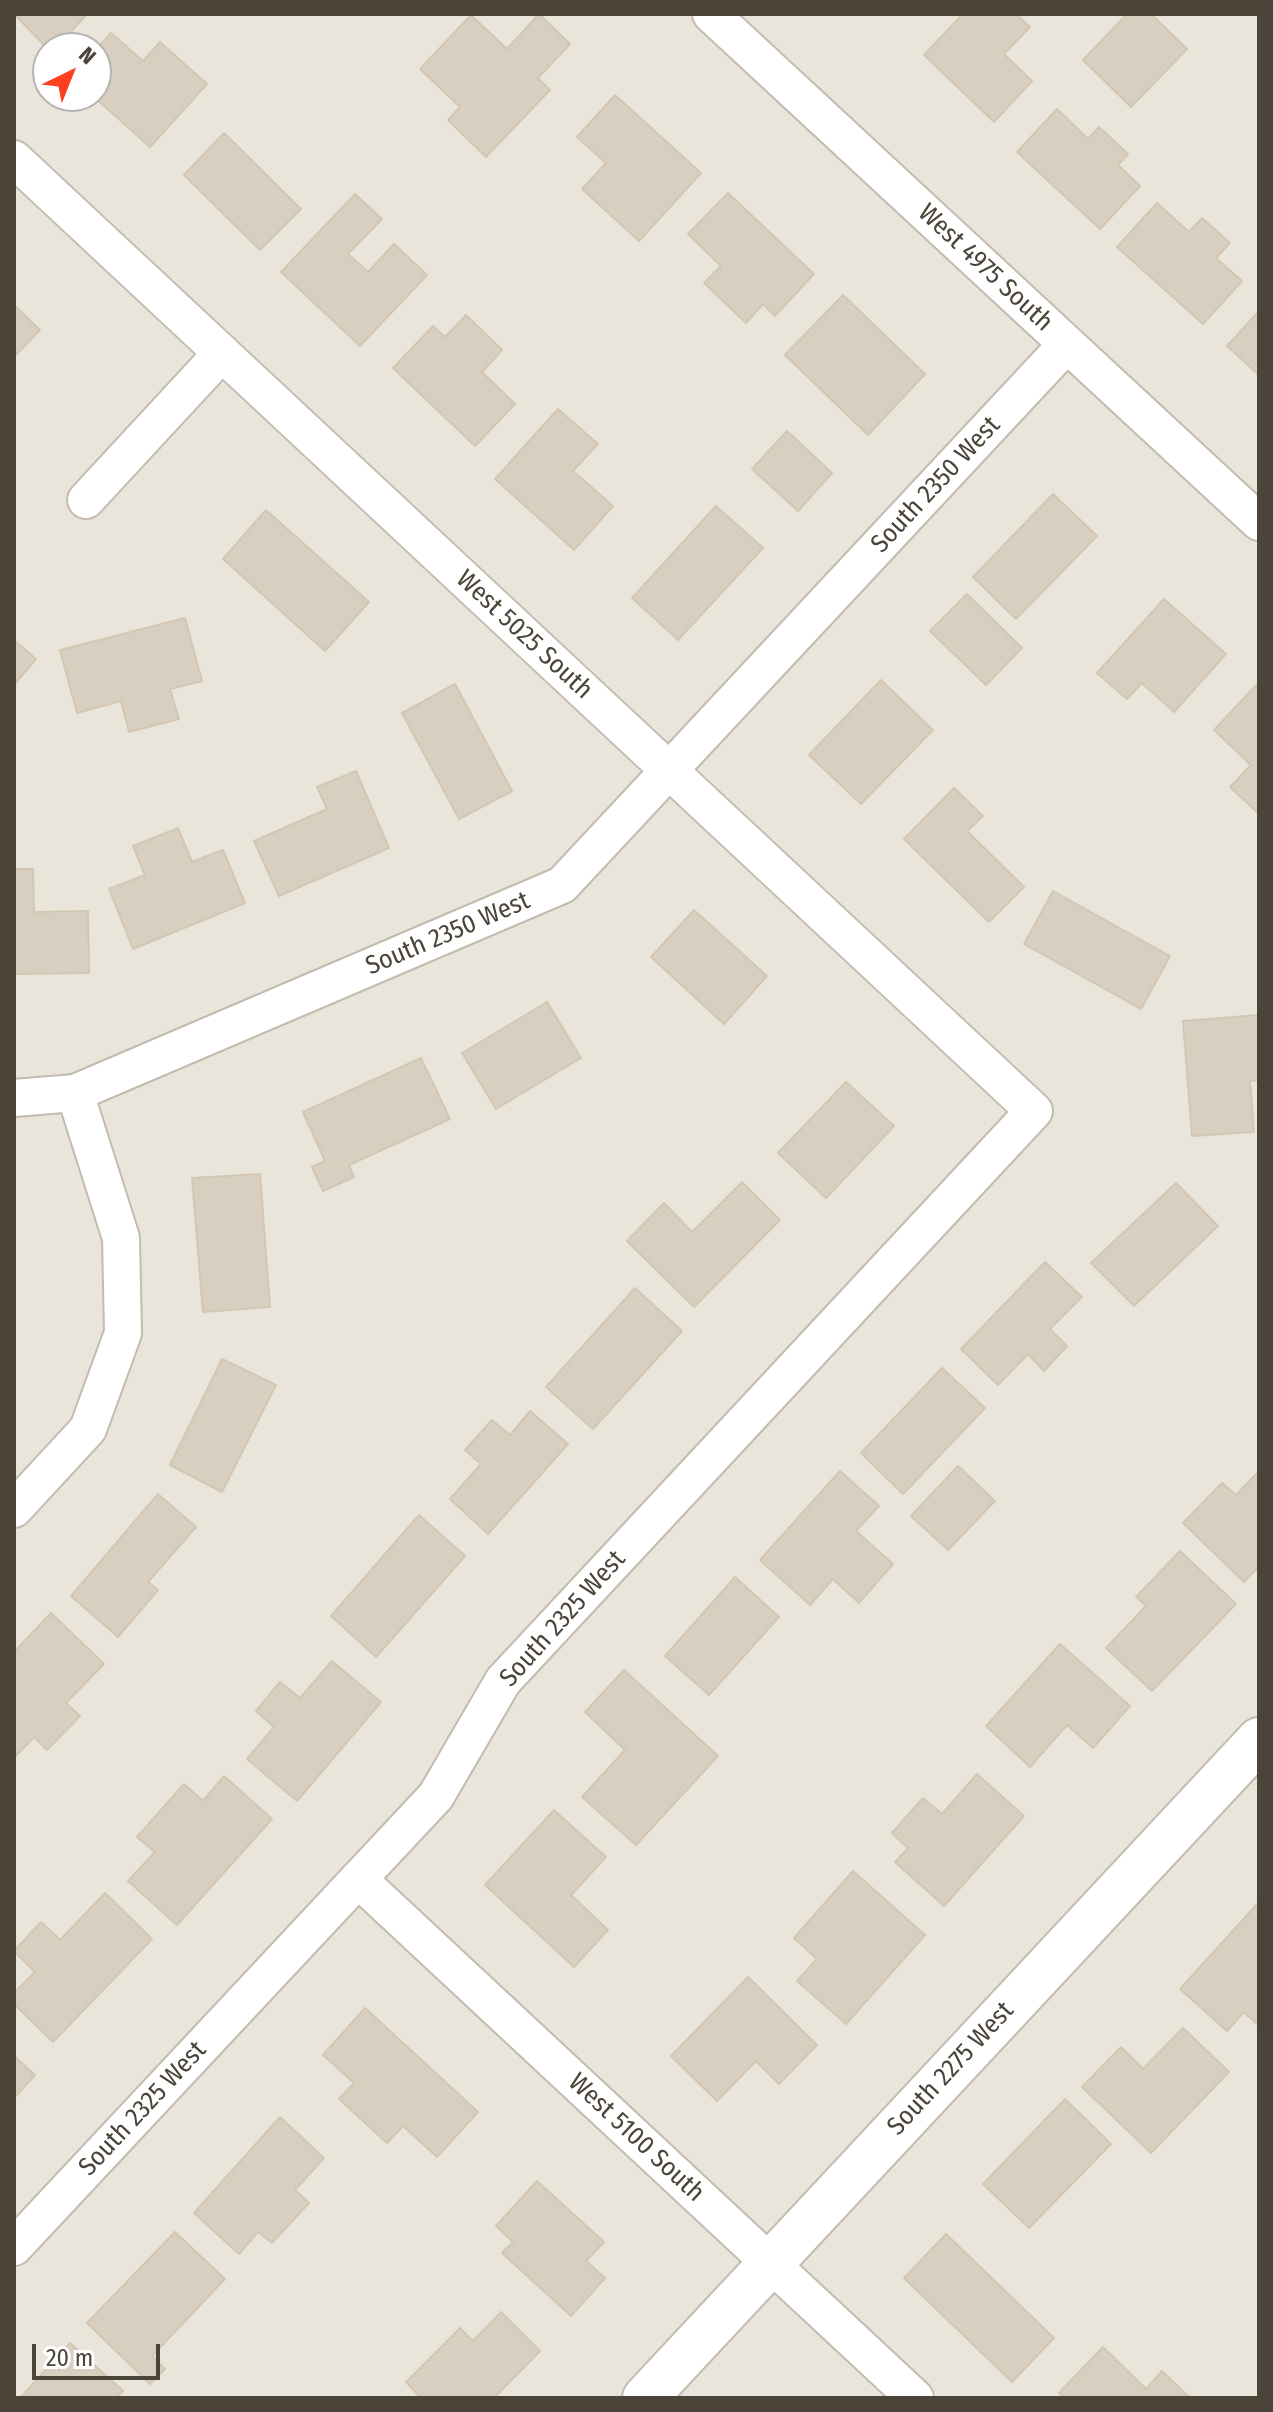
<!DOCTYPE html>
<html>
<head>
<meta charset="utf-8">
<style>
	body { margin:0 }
	#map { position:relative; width:1273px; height:2412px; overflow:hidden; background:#f6f3ec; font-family:"Fira Sans Condensed",sans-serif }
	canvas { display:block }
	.frame { position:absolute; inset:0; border:16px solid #4b4439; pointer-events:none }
	.north { position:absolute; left:32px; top:32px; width:80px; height:80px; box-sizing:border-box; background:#fff; border:2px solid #b7b4b0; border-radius:50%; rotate:43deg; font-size:22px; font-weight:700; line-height:32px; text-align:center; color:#4b4439 }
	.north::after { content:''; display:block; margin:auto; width:28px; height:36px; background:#fc3f1d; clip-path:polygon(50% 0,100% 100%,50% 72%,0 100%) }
	.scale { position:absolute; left:32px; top:2344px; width:128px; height:36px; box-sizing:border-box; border:4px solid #4b4439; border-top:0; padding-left:10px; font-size:24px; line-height:28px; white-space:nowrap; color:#4b4439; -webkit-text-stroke:6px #fff; paint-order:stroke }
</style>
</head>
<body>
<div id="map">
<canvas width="1273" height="2412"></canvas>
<div class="frame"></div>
<div class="north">N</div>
<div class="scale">20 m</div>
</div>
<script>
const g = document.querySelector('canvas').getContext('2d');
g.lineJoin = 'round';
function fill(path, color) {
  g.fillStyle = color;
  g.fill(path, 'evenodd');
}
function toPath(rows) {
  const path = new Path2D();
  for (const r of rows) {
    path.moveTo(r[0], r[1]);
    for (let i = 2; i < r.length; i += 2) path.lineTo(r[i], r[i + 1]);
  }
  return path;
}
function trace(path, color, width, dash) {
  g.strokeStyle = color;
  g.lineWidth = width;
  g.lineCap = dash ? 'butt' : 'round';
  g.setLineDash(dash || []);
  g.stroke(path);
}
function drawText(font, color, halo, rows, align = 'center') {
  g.font = font + ' "Fira Sans Condensed",sans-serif';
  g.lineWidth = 7;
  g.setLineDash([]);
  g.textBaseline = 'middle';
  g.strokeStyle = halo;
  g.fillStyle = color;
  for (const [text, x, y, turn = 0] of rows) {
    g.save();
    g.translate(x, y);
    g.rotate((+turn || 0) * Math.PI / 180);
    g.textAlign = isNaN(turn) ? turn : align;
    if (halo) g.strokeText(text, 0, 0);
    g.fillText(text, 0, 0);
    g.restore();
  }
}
fill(toPath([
	[14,14,1259,14,1259,2398,14,2398],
	[48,48,96,48,96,96,48,96]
]), '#eae5da');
const building = toPath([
	[14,14,87,14,56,48,48,49,14,14],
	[539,14,570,44,538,78,550,90,486,157,448,120,460,107,420,69,471,15,507,49,539,14],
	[963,14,1016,14,1030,27,1004,54,1032,81,994,122,924,55,963,14],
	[1127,14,1151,14,1187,49,1131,107,1083,60,1127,14],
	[111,33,143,61,160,42,207,84,150,147,93,96,96,96,96,50,111,33],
	[615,95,701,173,639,241,582,189,606,163,577,137,615,95],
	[1057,109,1088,139,1099,127,1128,154,1118,165,1140,186,1100,229,1017,152,1057,109],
	[224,133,301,209,260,250,184,175,224,133],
	[728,193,814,274,775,316,763,304,746,323,704,283,721,266,688,234,728,193],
	[355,194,382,219,348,254,368,272,394,244,427,275,360,346,281,272,355,194],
	[1157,203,1189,232,1202,218,1230,243,1216,258,1242,281,1203,324,1117,247,1157,203],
	[843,295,925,374,868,435,785,355,843,295],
	[14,305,40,330,14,357,14,305],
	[1259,311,1259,375,1227,346,1259,311],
	[466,315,502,350,482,372,515,404,475,446,393,368,433,326,445,337,466,315],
	[558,409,598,444,573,471,613,506,574,550,495,479,558,409],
	[787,431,832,473,798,511,752,469,787,431],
	[1053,494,1097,536,1016,619,973,577,1053,494],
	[716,506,763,548,678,640,632,598,716,506],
	[266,510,369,602,325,651,223,559,266,510],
	[967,594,1022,648,986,685,930,631,967,594],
	[1164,599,1226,654,1174,712,1142,683,1127,699,1097,673,1164,599],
	[185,618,202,681,170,689,179,719,129,732,121,701,77,713,60,650,185,618],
	[14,640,36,659,14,685,14,640],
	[881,680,933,730,861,804,809,755,881,680],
	[1259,682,1259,814,1230,787,1251,765,1214,730,1259,682],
	[455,684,512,791,459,819,402,713,455,684],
	[356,771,389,848,279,896,254,841,327,809,317,787,356,771],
	[954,788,983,816,967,831,1024,887,989,922,904,839,954,788],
	[178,828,192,862,223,850,245,903,133,949,109,889,145,875,133,846,178,828],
	[14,869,33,869,34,912,88,911,89,973,14,974,14,869],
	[1053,891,1170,956,1141,1009,1024,944,1053,891],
	[694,910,767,976,724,1024,651,957,694,910],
	[547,1002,581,1058,496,1109,462,1053,547,1002],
	[1259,1015,1259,1080,1250,1081,1254,1132,1192,1136,1183,1021,1259,1015],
	[421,1058,450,1119,349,1165,354,1177,323,1191,312,1167,325,1161,303,1112,421,1058],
	[846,1082,894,1126,826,1198,778,1153,846,1082],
	[260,1174,270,1307,203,1312,192,1178,260,1174],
	[742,1182,780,1220,694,1307,627,1241,664,1203,692,1232,742,1182],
	[1176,1183,1218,1226,1134,1306,1091,1263,1176,1183],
	[1045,1262,1082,1297,1050,1329,1067,1346,1044,1371,1028,1354,998,1385,961,1349,1045,1262],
	[635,1288,682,1331,593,1429,546,1387,635,1288],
	[222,1359,276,1385,222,1492,170,1465,222,1359],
	[942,1368,985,1408,903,1494,861,1453,942,1368],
	[530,1411,568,1444,488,1534,450,1499,481,1464,465,1450,492,1420,510,1435,530,1411],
	[958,1466,995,1501,948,1550,911,1516,958,1466],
	[840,1471,879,1506,856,1531,893,1564,859,1603,833,1579,810,1605,760,1560,840,1471],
	[1259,1471,1259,1566,1244,1582,1183,1523,1222,1483,1236,1495,1259,1471],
	[158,1494,196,1527,148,1582,158,1590,118,1637,71,1596,158,1494],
	[419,1515,465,1556,376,1657,331,1616,419,1515],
	[1180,1551,1236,1604,1152,1691,1106,1648,1146,1606,1136,1597,1180,1551],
	[735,1577,779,1617,709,1695,665,1656,735,1577],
	[51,1613,104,1664,66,1703,80,1716,47,1750,34,1737,14,1758,14,1652,51,1613],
	[1060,1644,1130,1706,1093,1748,1067,1725,1030,1767,986,1726,1060,1644],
	[332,1661,381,1702,297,1801,247,1759,274,1727,256,1711,280,1682,300,1698,332,1661],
	[624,1670,718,1756,636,1845,582,1797,625,1750,585,1712,624,1670],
	[977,1774,1024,1816,944,1906,895,1862,908,1848,892,1833,923,1798,942,1814,977,1774],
	[224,1776,272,1819,177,1925,128,1881,155,1852,137,1837,184,1784,203,1801,224,1776],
	[554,1810,606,1857,571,1895,608,1930,574,1967,485,1885,554,1810],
	[853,1871,925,1935,846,2024,797,1981,817,1959,794,1938,853,1871],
	[105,1893,152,1939,53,2042,14,2004,14,1993,35,1972,14,1951,41,1922,60,1940,105,1893],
	[1259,1902,1259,2026,1244,2012,1227,2031,1180,1989,1259,1902],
	[748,1977,817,2045,779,2084,756,2061,717,2101,671,2056,748,1977],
	[365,2008,478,2112,437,2157,403,2126,387,2143,339,2099,354,2083,323,2055,365,2008],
	[1183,2028,1229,2072,1151,2153,1082,2087,1121,2047,1143,2069,1183,2028],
	[14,2056,35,2075,14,2098,14,2056],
	[1065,2099,1111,2144,1029,2228,983,2184,1065,2099],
	[280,2117,324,2158,295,2190,309,2203,272,2243,258,2232,239,2254,194,2213,280,2117],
	[537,2181,604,2242,586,2261,605,2278,571,2316,502,2253,513,2242,496,2226,537,2181],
	[175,2232,225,2279,152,2356,165,2369,150,2384,87,2323,175,2232],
	[946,2234,1054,2338,1012,2382,904,2278,946,2234],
	[501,2312,540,2351,494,2398,421,2398,406,2382,460,2328,473,2341,501,2312],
	[70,2343,123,2391,116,2398,20,2398,70,2343],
	[1103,2347,1146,2389,1162,2371,1190,2398,1065,2398,1059,2393,1103,2347]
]);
fill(building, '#d8cfc1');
trace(building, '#d3c7b4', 2);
const minor = toPath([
	[711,14,1259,522],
	[14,159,1034,1111,503,1681,436,1796,14,2247],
	[86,500,222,353],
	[14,1098,75,1093,562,885,1067,344],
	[14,1509,88,1429,123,1333,121,1238,75,1093],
	[358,1879,915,2398]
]);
const tertiary = toPath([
	[645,2398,1259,1740]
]);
trace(minor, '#c2bbae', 40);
trace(tertiary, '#c2bbae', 48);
trace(minor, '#fff', 36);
trace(tertiary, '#fff', 44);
drawText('26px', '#4b4439', '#fff', [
	["West 4975 South",985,268,43],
	["South 2350 West",936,485,-47],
	["West 5025 South",524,635,43],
	["South 2350 West",448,934,-23],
	["South 2325 West",563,1619,-48],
	["South 2275 West",951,2069,-47],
	["South 2325 West",143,2109,-47],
	["West 5100 South",636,2138,43]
]);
</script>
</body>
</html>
